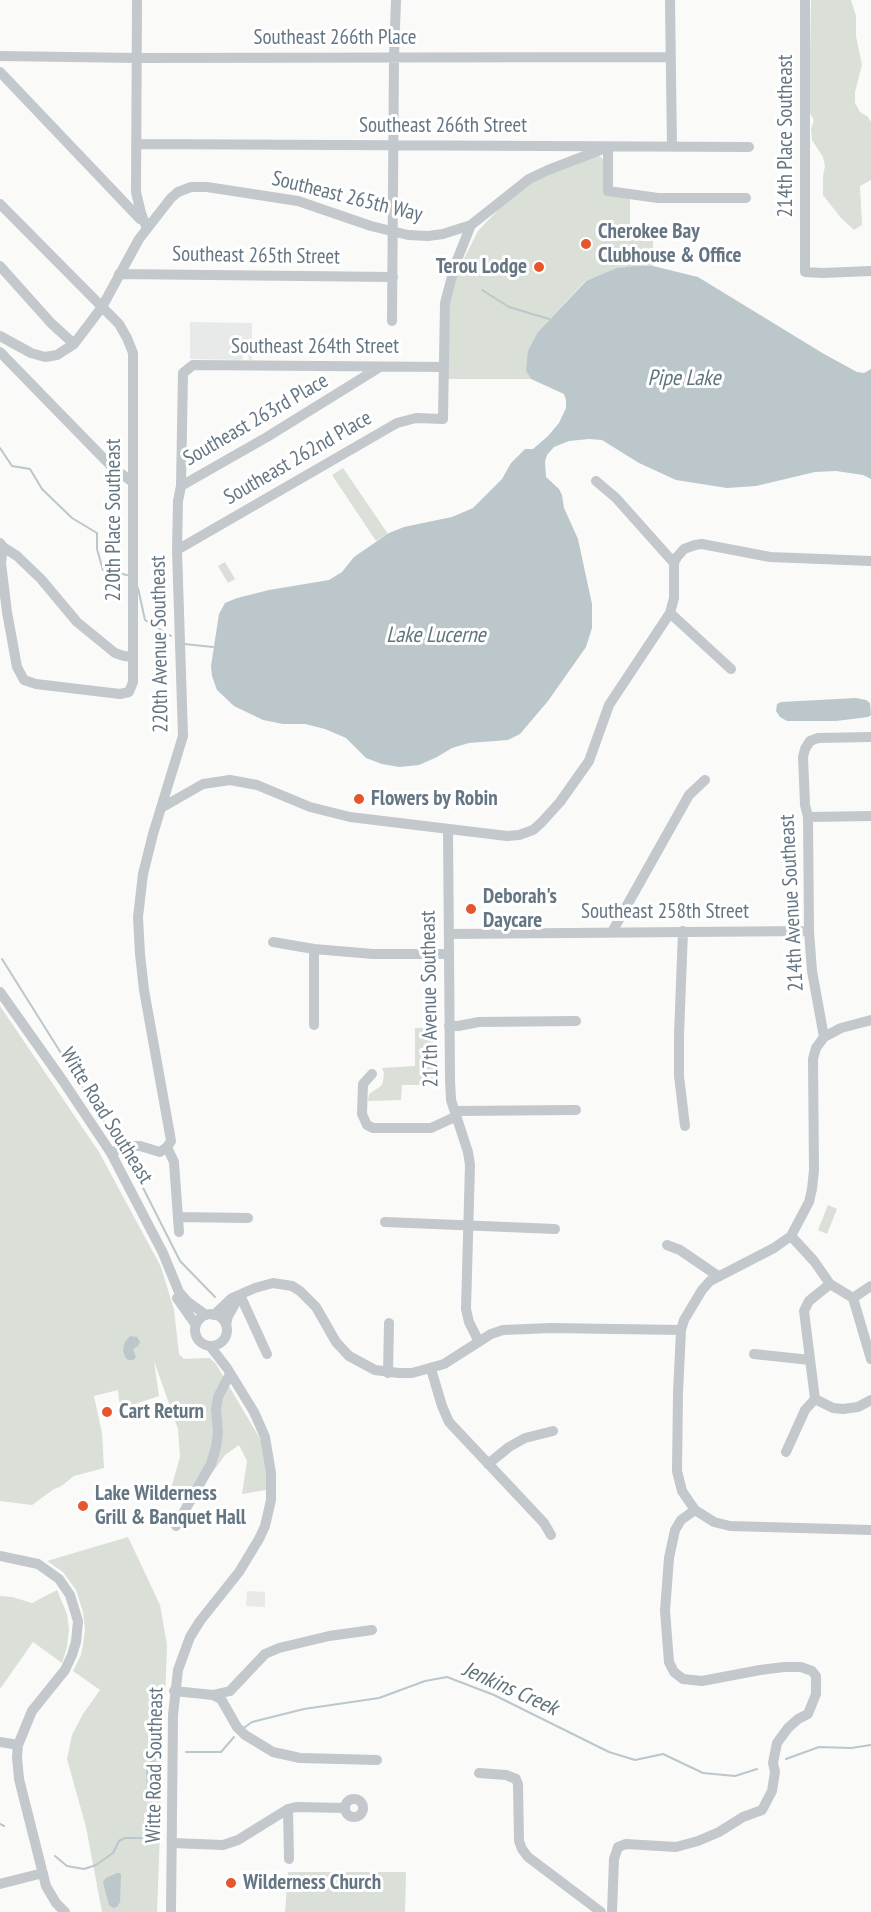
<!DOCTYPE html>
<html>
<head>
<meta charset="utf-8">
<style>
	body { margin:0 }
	canvas { display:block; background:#fafaf8 }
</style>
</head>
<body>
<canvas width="871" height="1912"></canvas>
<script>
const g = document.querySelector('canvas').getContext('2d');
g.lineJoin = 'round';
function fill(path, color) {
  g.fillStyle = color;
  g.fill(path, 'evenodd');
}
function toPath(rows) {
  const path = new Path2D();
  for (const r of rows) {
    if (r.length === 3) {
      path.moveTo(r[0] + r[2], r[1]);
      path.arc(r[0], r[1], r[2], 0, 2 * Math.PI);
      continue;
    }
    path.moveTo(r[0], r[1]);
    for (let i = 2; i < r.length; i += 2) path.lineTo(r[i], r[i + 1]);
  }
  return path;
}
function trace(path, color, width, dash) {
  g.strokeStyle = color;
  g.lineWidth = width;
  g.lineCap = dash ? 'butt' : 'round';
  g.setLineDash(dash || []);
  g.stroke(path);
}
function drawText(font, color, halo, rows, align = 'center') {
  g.font = font + ' "PT Sans Narrow",sans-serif';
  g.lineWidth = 6;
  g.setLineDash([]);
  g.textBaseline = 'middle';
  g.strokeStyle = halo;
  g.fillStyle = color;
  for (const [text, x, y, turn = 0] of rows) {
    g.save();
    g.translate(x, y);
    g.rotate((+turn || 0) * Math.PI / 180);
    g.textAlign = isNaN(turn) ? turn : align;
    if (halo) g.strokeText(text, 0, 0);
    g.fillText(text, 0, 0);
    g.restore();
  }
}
fill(toPath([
	[190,322,252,323,252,360,249,360,248,354,244,354,242,360,190,359],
	[247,1591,265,1592,265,1607,246,1606]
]), '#e8e9e9');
fill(toPath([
	[811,0,851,0,856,16,856,36,862,65,855,92,855,103,860,112,868,117,871,122,871,180,860,186,862,225,854,230,841,218,823,195,823,176,825,166,823,157,812,140,811,129,814,120,809,112],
	[598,155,604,160,604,194,630,199,630,234,653,234,653,266,636,266,585,281,538,332,526,371,531,379,446,379,451,284,478,231,516,191,544,175],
	[343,468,388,534,376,541,332,475],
	[225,562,235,579,228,583,218,566],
	[0,1006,99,1152,161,1267,174,1310,179,1354,184,1359,210,1358,216,1364,259,1437,267,1454,272,1489,242,1494,247,1461,239,1445,225,1455,196,1495,170,1492,180,1457,178,1429,154,1361,159,1396,120,1409,118,1390,94,1396,102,1433,104,1468,74,1476,60,1487,54,1489,32,1505,0,1501],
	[415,1028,437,1028,437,1085,402,1085,401,1100,368,1101,369,1094,381,1086,383,1082,384,1073,382,1068,415,1066],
	[828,1205,837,1209,827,1234,818,1230],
	[128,1537,160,1605,167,1645,157,1912,102,1912,86,1827,67,1759,72,1735,83,1714,100,1690,73,1671,81,1655,83,1645,85,1629,83,1612,76,1590,63,1572,47,1561],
	[57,1590,67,1614,69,1629,67,1647,62,1663,33,1642,0,1689,0,1596,12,1597,32,1603],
	[288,1872,406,1872,405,1912,285,1912]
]), '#dadfd7');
fill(toPath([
	[636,266,653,266,698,277,824,354,857,372,864,373,871,369,871,479,863,475,836,471,815,472,756,486,727,488,676,480,639,463,602,440,589,439,569,441,554,447,547,455,545,462,546,477,559,489,562,495,564,508,578,539,592,604,592,628,586,647,548,701,520,734,508,740,469,743,452,748,437,757,419,765,399,767,382,764,366,758,346,738,325,729,305,724,283,724,263,720,234,706,217,690,212,676,211,666,219,614,225,603,237,598,269,590,329,580,342,572,354,557,389,533,404,527,452,517,473,508,502,479,511,463,525,449,533,449,548,436,559,423,566,408,566,400,564,394,531,379,526,371,528,351,538,332,586,281,617,268],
	[856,698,866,700,870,703,871,715,868,717,836,721,787,721,780,717,776,711,777,704,781,702],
	[130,1336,137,1337,140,1342,138,1346,133,1349,136,1357,133,1360,128,1360,125,1357,123,1350,125,1342],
	[117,1873,120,1873,121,1875,120,1902,117,1907,113,1908,109,1905,103,1882,106,1878]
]), '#bbc7cb');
trace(toPath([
	[482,290,509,307,549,319],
	[0,448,12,466,30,469,42,489,72,518,97,533,97,549,103,570,127,575],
	[138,588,145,620,171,636],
	[184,644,213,647],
	[2,959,113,1136],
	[128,1158,180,1261,215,1297],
	[245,1727,252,1722,304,1709,379,1698,425,1681,447,1677,494,1695,609,1752,635,1760,663,1754,703,1773,735,1776,757,1769],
	[186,1752,221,1752,234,1737],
	[786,1759,819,1747,851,1748,871,1745],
	[0,1824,4,1826],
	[55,1856,67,1866,84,1869,96,1865,113,1853,119,1841,125,1838,145,1838,154,1833,157,1823,148,1789,147,1768,151,1762,160,1756]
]), '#bbc7cb', 2);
trace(toPath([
	[137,0,136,192,141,213,147,229],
	[670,0,672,147],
	[805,0,805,272,822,273,871,271],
	[0,56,137,58,670,57],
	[0,72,140,219],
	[136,144,749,147],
	[608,147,608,191,658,198,746,198],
	[0,204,119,324,127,338,133,353,133,682,129,692,120,694,36,684,24,680,17,667,7,612,1,563,3,547,0,543],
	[0,266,51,323,74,344],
	[119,274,393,277],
	[392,321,394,57,396,0],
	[0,336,31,353,45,357,57,355,74,344,102,307,139,239,171,198,178,192,191,187,207,187,298,201,371,226,408,235,428,236,443,234,471,225,529,179,548,170,608,147],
	[0,352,114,469,133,482],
	[596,481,616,498,674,563,677,557,684,549,695,545,702,544,770,557,871,561],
	[181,486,267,437,380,367],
	[3,547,17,556,41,579,77,622,115,653,124,656,133,657],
	[177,550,397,423,416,418,443,419,445,303,455,265,471,225],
	[670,613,731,669],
	[161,808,203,784,230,780,257,785,310,807,350,817,507,836,519,835,533,830,541,823,560,802,589,761,609,705,670,613,674,598,674,563],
	[808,817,871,816],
	[448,829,450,1079,451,1100,468,1152,470,1165,466,1309,469,1322,479,1342],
	[683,931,679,1035,679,1076,685,1126],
	[612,932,689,795,705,780],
	[449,934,809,931],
	[273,942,314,949,373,954,449,954],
	[0,992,63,1081,111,1153,163,1253,179,1292,188,1302,206,1315],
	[314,1025,314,949],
	[449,1026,458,1026,479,1022,576,1021],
	[824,1037,841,1028,871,1020],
	[372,1074,363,1084,362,1114,367,1125,373,1128,431,1128,457,1116],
	[455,1111,576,1110],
	[111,1153,126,1146,140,1146,160,1152,167,1147],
	[178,1217,248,1218],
	[385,1222,555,1229],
	[179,1232,174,1162,167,1147,171,1141,170,1135,144,990,140,954,138,917,143,874,153,834,183,736,177,550,178,501,181,486,183,373,193,365,444,367],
	[791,1236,814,1261,830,1284,853,1298,871,1359],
	[667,1245,680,1250,718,1276],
	[240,1295,267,1354],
	[177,1298,196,1325],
	[853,1298,871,1286],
	[211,1330,16],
	[214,1315,232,1298,255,1288,273,1283,292,1286,300,1291,316,1307,336,1342,349,1356,375,1370,399,1373,412,1373,444,1364,491,1334,503,1330,551,1328,681,1330],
	[226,1325,228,1316,240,1295],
	[754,1354,810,1360],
	[431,1369,442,1406,449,1422,544,1523,551,1535],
	[388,1373,389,1323],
	[815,1399,833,1408,843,1409,858,1407,871,1400],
	[786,1452,805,1410,815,1399,804,1311,809,1301,830,1284],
	[488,1464,509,1447,525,1438,553,1431],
	[695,1510,714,1522,730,1526,871,1530],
	[176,1526,211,1464,216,1447,218,1433,216,1409,218,1397,230,1374],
	[0,1556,38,1564,59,1579,70,1595,78,1621,76,1642,72,1655,65,1670,32,1711,18,1745,17,1757,19,1779,46,1886,56,1903,65,1912],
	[174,1691,213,1695,221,1699,237,1727,245,1735,273,1752,300,1758,377,1760],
	[213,1695,230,1691,265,1654,279,1648,329,1636,372,1630],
	[0,1742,18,1745],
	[479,1773,506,1775,516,1779,518,1784,519,1841,522,1849,528,1857,601,1912],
	[354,1808,9],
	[288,1809,289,1859],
	[172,1843,223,1845,238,1840,288,1809,296,1807,345,1808],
	[0,1884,43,1873],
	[171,1912,173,1715,178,1670,190,1637,200,1621,239,1572,259,1539,265,1526,271,1500,271,1473,265,1437,254,1412,227,1368,210,1346],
	[612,1912,614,1859,618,1847,626,1844,676,1847,698,1841,719,1832,743,1817,762,1810,772,1791,775,1772,773,1763,777,1743,788,1728,798,1719,808,1714,816,1694,816,1676,812,1671,801,1667,784,1667,760,1670,702,1681,683,1679,674,1672,669,1662,665,1611,669,1558,675,1530,681,1520,695,1510,682,1491,677,1471,678,1393,681,1330,684,1320,702,1290,710,1281,774,1248,791,1236,809,1202,812,1189,814,1170,813,1059,816,1048,824,1037,812,971,809,931,808,817,805,805,803,757,805,749,810,741,818,738,871,737]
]), '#c3c8cc', 10);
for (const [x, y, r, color] of [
	[586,244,6,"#e4572e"],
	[539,267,6,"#e4572e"],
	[359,799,6,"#e4572e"],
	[471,909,6,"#e4572e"],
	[107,1412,6,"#e4572e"],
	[83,1506,6,"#e4572e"],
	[231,1883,6,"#e4572e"]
]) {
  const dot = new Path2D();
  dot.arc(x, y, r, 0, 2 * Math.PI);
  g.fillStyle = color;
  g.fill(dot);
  trace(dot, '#fff', 2);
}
drawText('21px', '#657683', '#fff', [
	["Southeast 266th Place",335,38],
	["Southeast 266th Street",443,126],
	["214th Place Southeast",786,136,-90],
	["Southeast 265th Way",347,197,14],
	["Southeast 265th Street",256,256,1],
	["Southeast 264th Street",315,347],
	["Southeast 263rd Place",256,420,-30],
	["Southeast 262nd Place",298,458,-30],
	["220th Place Southeast",114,520,-90],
	["220th Avenue Southeast",160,644,-91],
	["214th Avenue Southeast",792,903,-93],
	["Southeast 258th Street",665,912],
	["217th Avenue Southeast",430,999,-91],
	["Witte Road Southeast",106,1116,58],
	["Witte Road Southeast",155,1765,-89]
]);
drawText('bold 21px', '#657683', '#fff', [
	["Cherokee Bay",598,232],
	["Clubhouse & Office",598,256],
	["Terou Lodge",527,267,"right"],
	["Flowers by Robin",371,799],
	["Deborah's",483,897],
	["Daycare",483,921],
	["Cart Return",119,1412],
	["Lake Wilderness",95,1494],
	["Grill & Banquet Hall",95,1518],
	["Wilderness Church",243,1883]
], 'left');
drawText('italic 22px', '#60757c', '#fff', [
	["Pipe Lake",684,379],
	["Lake Lucerne",436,636],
	["Jenkins Creek",510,1689,24]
]);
</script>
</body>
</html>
